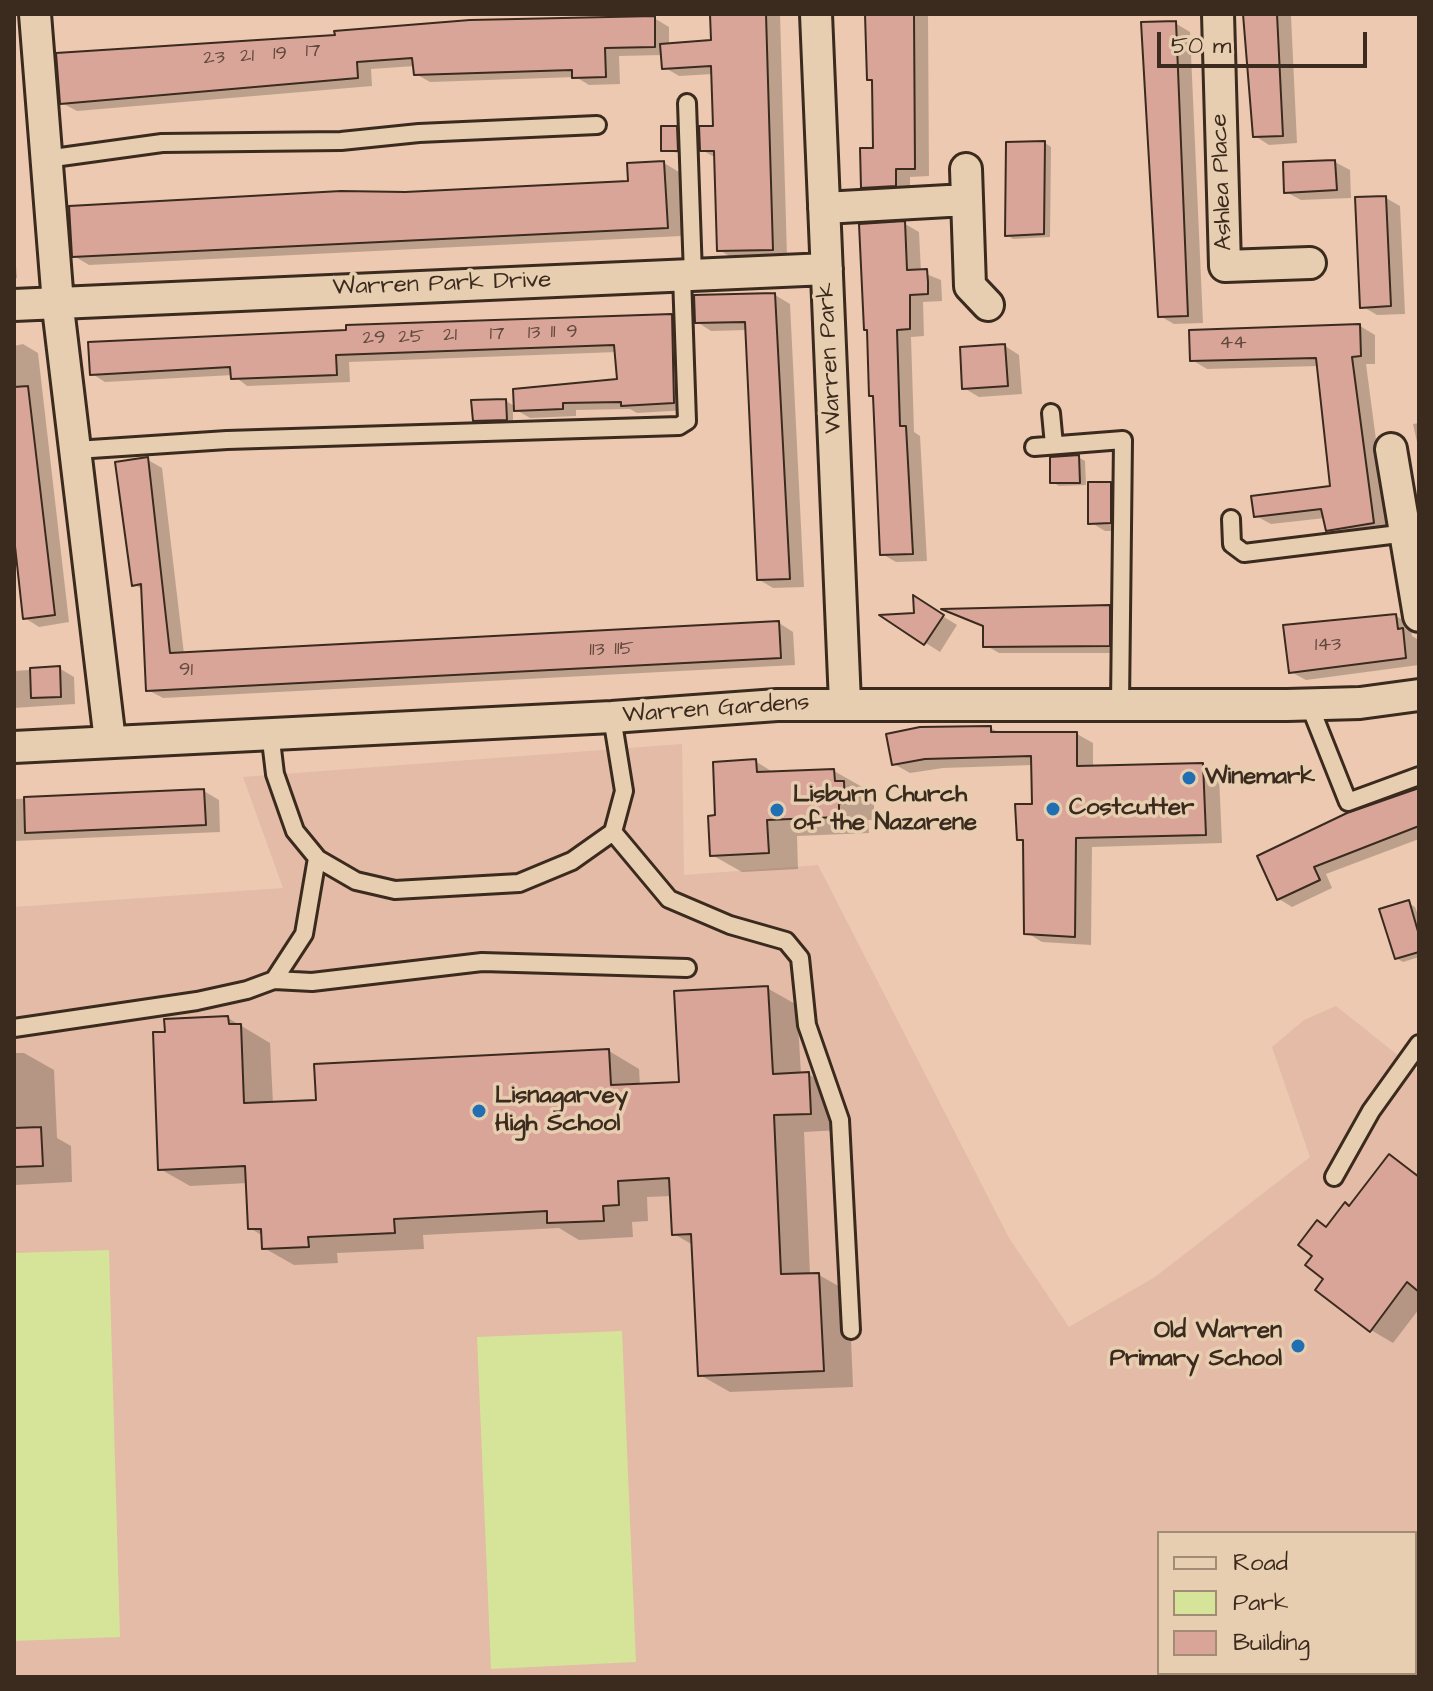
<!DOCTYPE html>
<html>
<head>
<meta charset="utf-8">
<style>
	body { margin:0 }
	#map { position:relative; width:1433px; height:1691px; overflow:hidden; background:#ecc9b0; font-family:"Architects Daughter",sans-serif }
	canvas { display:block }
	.frame { position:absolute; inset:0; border:16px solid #3b2a1e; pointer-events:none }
	.legend { position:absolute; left:1157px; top:1531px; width:260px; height:144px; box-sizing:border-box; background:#e8ceb0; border:2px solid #a38c76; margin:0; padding:10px 14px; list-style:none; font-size:24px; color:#3b2a1e }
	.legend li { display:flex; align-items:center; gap:16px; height:40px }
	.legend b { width:40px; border:2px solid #a38c76 }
	.scale { position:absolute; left:1157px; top:32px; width:210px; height:36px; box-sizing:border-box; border:4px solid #3b2a1e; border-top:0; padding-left:10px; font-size:24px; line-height:28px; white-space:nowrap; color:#3b2a1e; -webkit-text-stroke:6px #e8ceb0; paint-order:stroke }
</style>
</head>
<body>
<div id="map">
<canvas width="1433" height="1691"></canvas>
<div class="frame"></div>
<ul class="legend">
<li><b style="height:10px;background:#e8ceb0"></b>Road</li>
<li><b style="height:22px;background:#d5e498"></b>Park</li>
<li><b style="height:22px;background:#d9a599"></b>Building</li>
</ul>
<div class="scale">50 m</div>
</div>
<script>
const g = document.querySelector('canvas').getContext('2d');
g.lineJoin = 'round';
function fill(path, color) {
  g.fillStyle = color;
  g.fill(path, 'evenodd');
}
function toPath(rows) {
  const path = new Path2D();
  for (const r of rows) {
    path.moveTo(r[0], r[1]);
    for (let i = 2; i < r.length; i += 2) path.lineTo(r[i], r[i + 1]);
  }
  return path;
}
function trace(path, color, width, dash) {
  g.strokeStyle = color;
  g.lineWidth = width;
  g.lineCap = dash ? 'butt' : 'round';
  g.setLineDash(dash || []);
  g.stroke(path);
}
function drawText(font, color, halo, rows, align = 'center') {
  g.font = font + ' "Architects Daughter",sans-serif';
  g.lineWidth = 7;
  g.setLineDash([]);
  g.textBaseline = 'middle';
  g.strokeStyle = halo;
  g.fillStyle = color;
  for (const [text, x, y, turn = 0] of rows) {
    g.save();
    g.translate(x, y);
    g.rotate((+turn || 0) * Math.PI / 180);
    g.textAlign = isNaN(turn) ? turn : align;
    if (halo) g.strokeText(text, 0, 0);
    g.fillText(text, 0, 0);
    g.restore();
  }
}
fill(toPath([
	[682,744,684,875,818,865,1009,1238,1069,1327,1155,1277,1310,1157,1272,1047,1304,1020,1336,1006,1419,1072,1419,1677,14,1677,14,907,283,888,243,777],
	[1159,1533,1415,1533,1415,1673,1159,1673]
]), '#e3bba6');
fill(toPath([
	[109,1250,120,1637,14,1641,14,1253],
	[622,1331,636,1662,491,1669,477,1337]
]), '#d5e498');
fill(toPath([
	[713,14,780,14,787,257,733,258,719,250,716,158,702,150,715,128,713,74,679,76,664,67,663,55,619,56,620,84,589,85,576,77,430,82,416,74,415,66,371,69,372,86,77,111,62,103,654,18,669,27,669,45,713,42],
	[867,14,928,14,929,176,910,177,910,193,878,195,863,187,875,150,874,82,869,79],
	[1245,14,1313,14,1291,16,1297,143,1269,145,1255,136],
	[1175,23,1190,32,1203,323,1174,324,1160,316],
	[676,128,683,132,684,154,663,150],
	[1045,143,1051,147,1050,237,1013,239,1007,235],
	[1335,162,1350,170,1351,198,1301,200,1286,192],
	[664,163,679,172,682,236,89,265,74,256,405,194,630,183],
	[1386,198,1400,206,1405,314,1377,315,1362,306],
	[905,224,919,232,921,272,941,280,942,301,923,302,924,336,911,337,914,432,920,436,927,561,896,562,882,554,875,397,869,331,865,329],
	[14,239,17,278,14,278],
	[775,295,790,304,804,587,773,588,758,579,747,330,711,331,697,322],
	[672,316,686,324,688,410,637,413,630,409,576,410,576,416,530,418,513,408,513,423,481,424,475,420,506,401,516,407,619,381,617,352,349,362,350,382,247,386,233,375,105,382,91,373],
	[1360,326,1375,335,1375,364,1366,364,1388,531,1342,539,1327,530,1325,518,1271,524,1256,516,1332,488,1319,366,1207,369,1192,360],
	[23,344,38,353,69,622,39,627,25,618,14,516,14,346],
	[1005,346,1019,355,1022,394,979,397,964,388],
	[1419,423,1419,451,1413,424],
	[1078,457,1085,461,1086,485,1059,486,1052,482],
	[148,460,162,468,184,654,779,623,793,632,795,665,163,698,148,690,144,590,133,584],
	[1110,484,1125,492,1125,531,1105,531,1090,522],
	[928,607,957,625,940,652,885,617,916,615],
	[1110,607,1124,615,1123,653,999,653,985,645,985,627,948,610],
	[1396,616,1410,624,1412,636,1417,639,1419,665,1306,680,1291,672],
	[59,668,74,677,75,704,14,708,14,671],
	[991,728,1001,734,1077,734,1093,743,1093,767,1202,765,1219,775,1222,843,1092,847,1091,945,1042,942,1026,932,1025,843,1018,839,1034,806,1033,765,943,768,910,773,894,764],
	[755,761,776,774,834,771,864,788,864,795,874,800,874,820,868,820,869,833,797,836,798,869,742,872,712,855,717,817],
	[204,791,219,800,220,832,14,841,14,799],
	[1419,791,1419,839,1326,874,1332,888,1292,907,1279,899,1315,830],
	[1408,903,1415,907,1419,919,1419,957,1403,962,1396,958],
	[767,988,797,1005,801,1075,808,1074,838,1091,840,1130,804,1132,810,1275,819,1275,849,1292,853,1387,730,1392,700,1375,693,1245,674,1234,672,1196,647,1197,648,1221,632,1222,633,1237,579,1240,559,1228,423,1235,424,1249,337,1253,338,1263,294,1265,264,1248,263,1236,250,1228,248,1183,190,1186,160,1169,167,1034,228,1018,270,1043,273,1104,318,1101,609,1051,639,1069,640,1086,681,1084],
	[14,1053,24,1053,54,1070,57,1138,71,1146,72,1182,14,1185],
	[1389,1157,1419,1175,1419,1309,1393,1343,1371,1330,1326,1278,1328,1229,1350,1208]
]), '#0003');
const building = toPath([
	[710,14,766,14,773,250,717,251,714,151,700,151,699,126,713,126,711,66,662,69,660,44,711,40,710,14],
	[865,14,914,14,915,169,896,169,896,186,861,188,860,148,873,148,872,80,867,80,865,14],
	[1243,14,1277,14,1283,136,1253,137,1243,14],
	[655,16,655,47,605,48,606,77,572,78,572,70,414,75,412,58,357,62,358,78,60,104,56,53,335,35,334,31,470,20,655,16],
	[1176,21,1188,316,1158,317,1141,22,1176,21],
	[661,126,677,126,678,151,661,151,661,126],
	[1045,141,1044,234,1005,236,1006,142,1045,141],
	[1335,160,1337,190,1284,193,1283,162,1335,160],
	[664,161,668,228,72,257,69,206,341,191,405,192,628,181,627,163,664,161],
	[1386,196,1391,306,1360,308,1355,197,1386,196],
	[905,221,907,270,927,269,928,282,928,294,910,295,910,329,897,330,900,426,906,426,913,554,880,555,873,396,869,396,867,330,864,330,859,224,905,221],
	[775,293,790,579,757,580,745,322,695,323,694,295,775,293],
	[672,314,674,403,621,406,621,402,563,403,563,409,514,411,513,389,617,379,614,345,336,355,337,375,231,379,230,367,90,375,88,342,346,330,346,325,672,314],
	[1360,324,1361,356,1352,357,1374,523,1326,531,1321,509,1254,517,1251,496,1330,486,1316,358,1190,361,1189,330,1360,324],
	[1005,344,1008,386,962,389,960,347,1005,344],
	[28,386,55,615,23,619,14,537,14,387,28,386],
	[506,399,507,420,473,421,471,400,506,399],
	[1079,455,1080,483,1050,483,1050,457,1079,455],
	[148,457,170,653,779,621,781,658,146,691,141,584,132,586,115,462,148,457],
	[1088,482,1111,482,1111,523,1088,524,1088,482],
	[913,595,944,615,924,645,879,615,914,613,913,595],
	[1110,605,1110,646,983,647,983,626,941,609,1110,605],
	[1396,614,1398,629,1403,628,1406,658,1289,673,1283,625,1396,614],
	[60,666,61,697,31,698,30,668,60,666],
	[991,726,991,732,1077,732,1077,766,1203,763,1206,835,1076,838,1075,937,1024,934,1023,840,1017,840,1015,804,1032,804,1031,756,925,759,892,765,886,734,920,727,991,726],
	[756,759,757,772,834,769,835,781,844,781,845,804,839,804,839,817,767,820,769,853,710,856,708,816,715,815,713,762,756,759],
	[1419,788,1419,826,1314,867,1320,880,1277,900,1257,856,1347,813,1419,788],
	[204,789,206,825,25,833,24,797,204,789],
	[1409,900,1419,935,1419,952,1395,959,1379,909,1409,900],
	[768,986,773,1074,809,1072,811,1114,774,1115,781,1274,819,1273,824,1371,698,1376,691,1234,672,1235,669,1178,618,1181,619,1205,603,1206,604,1221,547,1223,547,1211,394,1219,395,1233,308,1237,309,1247,262,1249,261,1229,248,1229,245,1166,158,1170,153,1032,165,1032,164,1019,228,1016,229,1024,241,1024,244,1103,316,1100,314,1064,609,1049,611,1085,679,1082,674,991,768,986],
	[41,1127,43,1166,14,1167,14,1128,41,1127],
	[1389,1154,1419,1177,1419,1292,1407,1282,1370,1332,1315,1290,1323,1279,1305,1265,1312,1256,1298,1245,1317,1220,1326,1227,1345,1202,1349,1206,1389,1154]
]);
fill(building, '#d9a599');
trace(building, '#3b2a1e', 2);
const lane = toPath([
	[687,103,693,275],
	[46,159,162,143,341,141,419,133,597,125],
	[1051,413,1054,445],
	[1034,447,1123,440,1120,704],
	[76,450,227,440,679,426,687,421,682,276],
	[1231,519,1232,544,1244,553,1407,533],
	[1309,704,1348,802,1419,776],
	[270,732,275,774,295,831,318,859,356,881,395,890,519,883,572,861,613,832,624,791,612,717],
	[613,832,669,899,730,925,786,941,800,958,807,1025,840,1120,851,1330],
	[274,980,312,982,482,962,687,968],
	[14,1028,197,1001,247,990,274,980,304,934,317,858],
	[1334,1177,1371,1111,1419,1044]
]);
const street = toPath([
	[35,14,59,316,110,741],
	[816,14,845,703],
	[1218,14,1225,266,1310,263],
	[966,169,970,286,988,305],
	[824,208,966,200],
	[14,305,827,269],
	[1391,449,1419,616],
	[14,747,612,717,777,705,1287,705,1360,703,1419,695]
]);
trace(lane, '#3b2a1e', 22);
trace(street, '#3b2a1e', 36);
trace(lane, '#e8ceb0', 16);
trace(street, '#e8ceb0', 30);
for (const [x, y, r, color] of [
	[1189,778,8,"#1f6fb2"],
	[1053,809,8,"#1f6fb2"],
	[777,810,8,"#1f6fb2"],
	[479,1111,8,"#1f6fb2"],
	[1298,1346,8,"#1f6fb2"]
]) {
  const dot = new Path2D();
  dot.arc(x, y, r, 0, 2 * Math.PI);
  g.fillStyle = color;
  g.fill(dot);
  trace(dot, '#e8ceb0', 3);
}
drawText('20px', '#62493d', null, [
	["17",313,52],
	["19",280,55],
	["21",247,57],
	["23",214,59],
	["11",553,333],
	["9",572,333],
	["13",534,334],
	["17",497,335],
	["21",450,336],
	["25",411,338],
	["29",374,339],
	["44",1233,344],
	["143",1328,646],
	["115",624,650],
	["113",597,651],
	["91",186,671]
]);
drawText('24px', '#3b2a1e', '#e8ceb0', [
	["Ashlea Place",1223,182,-92],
	["Warren Park Drive",442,285,-2],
	["Warren Park",831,358,-93],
	["Warren Gardens",716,710,-4]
]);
drawText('bold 24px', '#3b2a1e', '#e8ceb0', [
	["Winemark",1205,778],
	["Lisburn Church",793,796],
	["of the Nazarene",793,824],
	["Costcutter",1069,809],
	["Lisnagarvey",495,1097],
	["High School",495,1125],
	["Old Warren",1282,1332,"right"],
	["Primary School",1282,1360,"right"]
], 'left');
</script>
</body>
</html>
